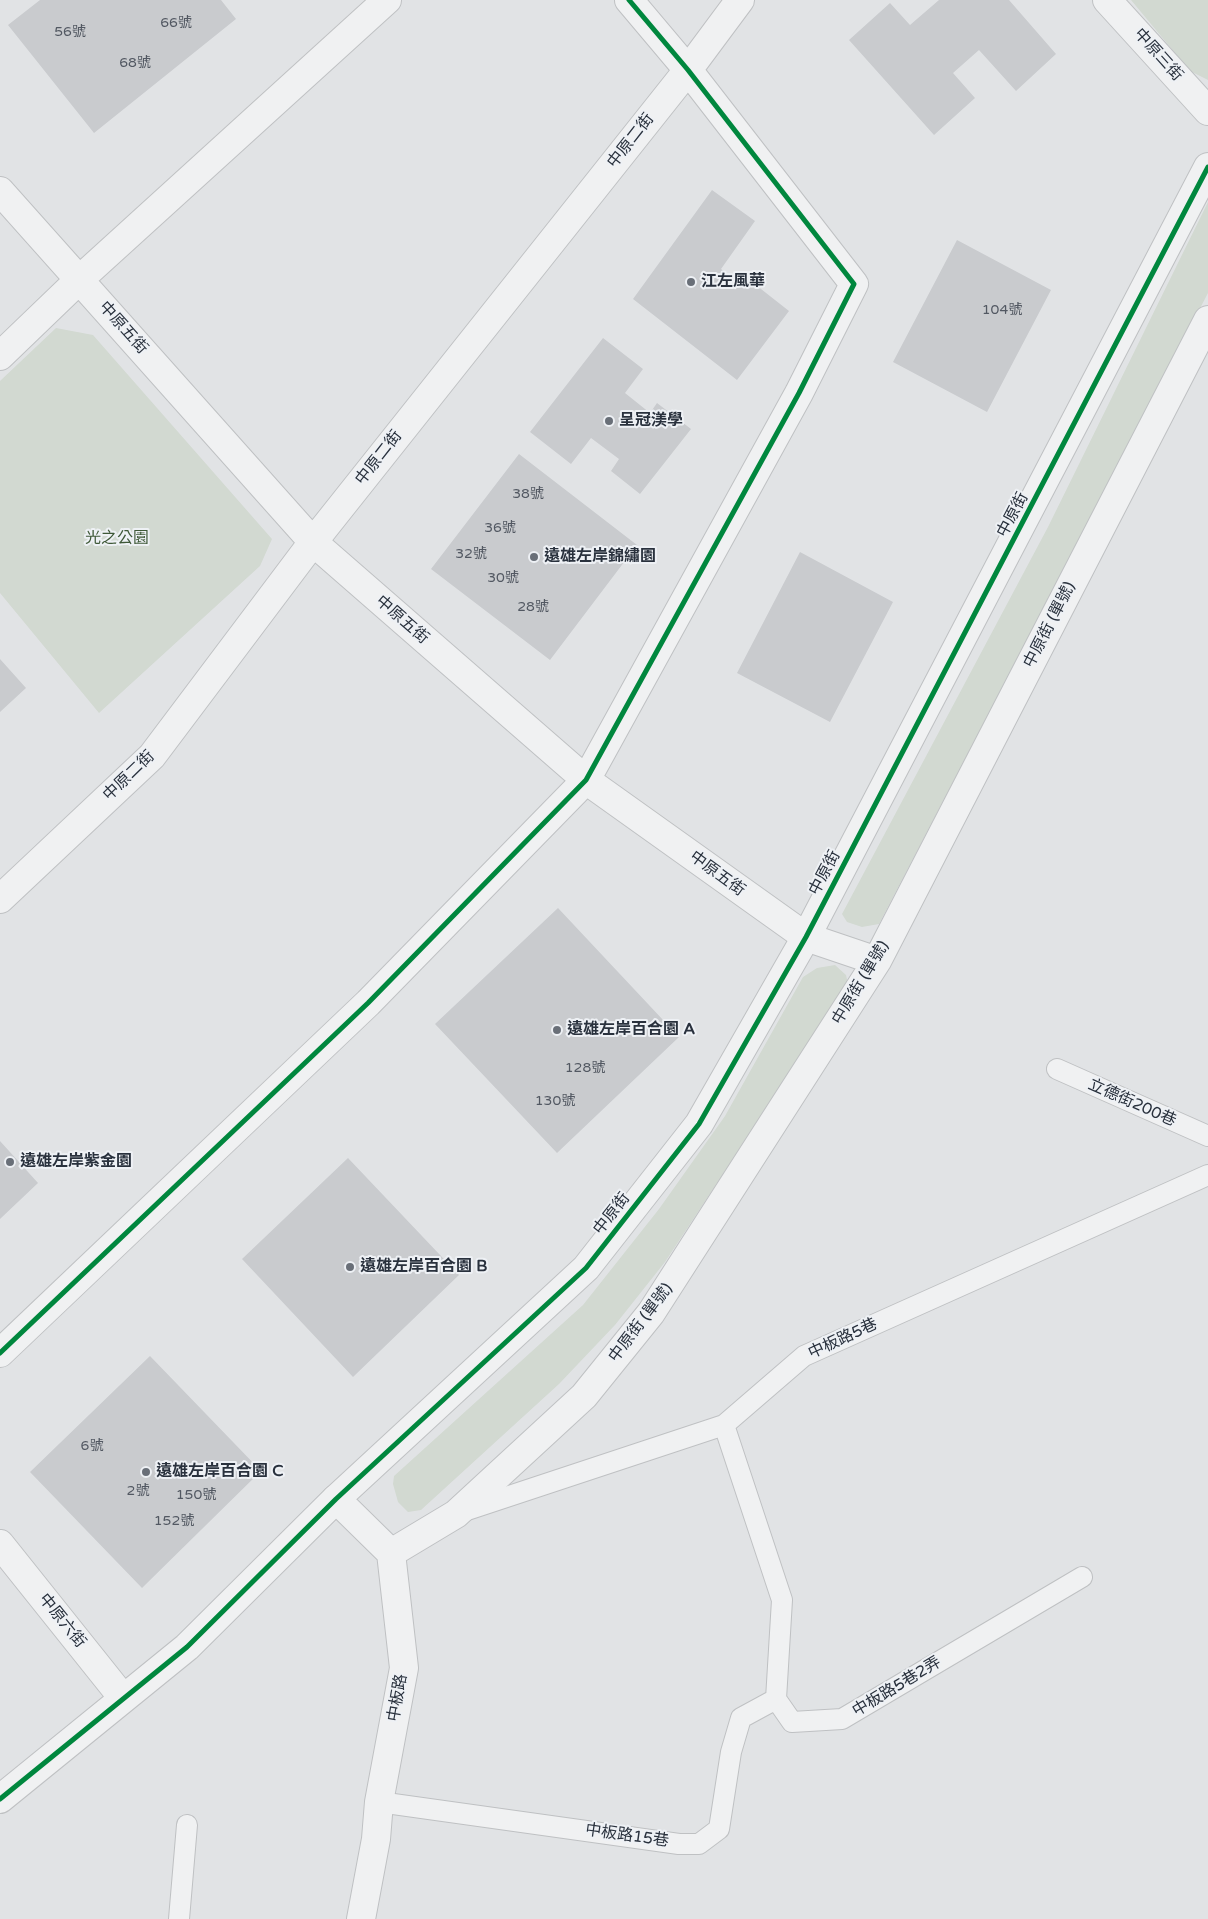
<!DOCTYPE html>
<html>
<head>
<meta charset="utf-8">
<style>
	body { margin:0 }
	canvas { display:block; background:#e1e3e5 }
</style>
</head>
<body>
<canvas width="1208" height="1919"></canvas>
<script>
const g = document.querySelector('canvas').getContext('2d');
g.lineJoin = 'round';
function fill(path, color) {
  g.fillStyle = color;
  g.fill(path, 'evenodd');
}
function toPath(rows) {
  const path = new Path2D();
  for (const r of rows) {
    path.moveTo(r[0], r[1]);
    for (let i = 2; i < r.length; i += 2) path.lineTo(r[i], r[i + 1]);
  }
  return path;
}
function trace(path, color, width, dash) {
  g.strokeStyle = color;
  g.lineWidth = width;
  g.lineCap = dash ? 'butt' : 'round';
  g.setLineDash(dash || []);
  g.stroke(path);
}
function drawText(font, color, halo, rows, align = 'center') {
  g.font = font + ' "Varela Round","Noto Sans TC",sans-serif';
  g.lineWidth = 4;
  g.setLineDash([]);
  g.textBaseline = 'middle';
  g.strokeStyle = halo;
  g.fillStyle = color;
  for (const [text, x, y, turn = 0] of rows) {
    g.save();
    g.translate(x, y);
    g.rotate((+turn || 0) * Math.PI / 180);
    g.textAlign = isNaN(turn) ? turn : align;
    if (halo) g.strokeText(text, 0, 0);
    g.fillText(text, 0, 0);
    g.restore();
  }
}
fill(toPath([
	[1131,0,1208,0,1208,80,1190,71],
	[1208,202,1208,293,879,924,862,927,847,922,842,914,1048,527],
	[56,328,93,335,272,539,260,566,99,713,0,593,0,381],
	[835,965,846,975,848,984,665,1262,615,1325,559,1384,421,1510,408,1512,398,1502,393,1484,394,1476,583,1305,659,1209,725,1116,803,977,817,968]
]), '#d2d9d1');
fill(toPath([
	[40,0,221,0,236,19,94,133,8,25],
	[939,0,1009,0,1056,54,1016,91,979,50,953,73,975,98,934,135,849,40,890,3,910,25],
	[712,190,755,221,721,269,741,285,747,278,789,311,737,380,633,299],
	[957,240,1051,290,987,412,893,362],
	[603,338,643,369,625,393,650,413,657,403,691,429,640,494,611,471,619,459,591,438,571,464,530,432],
	[519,454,637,545,550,660,431,569],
	[800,552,893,602,830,722,737,673],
	[0,659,26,688,0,712],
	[558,908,679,1037,557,1153,435,1024],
	[0,1141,38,1183,0,1219],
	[348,1158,459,1275,353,1377,242,1259],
	[150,1356,261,1471,142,1588,30,1472]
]), '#c9cbce');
const service = toPath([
	[1057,1069,1208,1136],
	[724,1425,782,1600,776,1699,792,1722,842,1719,1082,1577],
	[461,1512,724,1425,804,1356,1208,1175],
	[379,1802,679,1844,699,1844,719,1829,731,1752,741,1718,776,1699],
	[179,1919,187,1825]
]);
const minor = toPath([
	[1107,0,1208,111],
	[0,191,313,542,586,780,806,937,877,961],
	[0,356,80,279,387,0],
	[0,899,152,756,313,542,688,70,740,0],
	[0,1353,368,1003,586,780,799,393,854,284,688,70,629,0],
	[0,1544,123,1698],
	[391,1553,456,1514,584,1396,651,1313,877,961,1208,320],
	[0,1799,187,1647,336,1499]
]);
const tertiary = toPath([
	[361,1919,376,1839,379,1802,404,1668,391,1553,336,1499,586,1268,699,1124,806,937,1208,167]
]);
trace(service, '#bfc1c3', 22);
trace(minor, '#bfc1c3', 30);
trace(tertiary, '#bfc1c3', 30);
trace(service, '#f0f1f2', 20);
trace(minor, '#f0f1f2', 28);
trace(tertiary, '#f0f1f2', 28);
trace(toPath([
	[0,1353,368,1003,586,780,799,393,854,284,688,70,629,0],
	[0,1799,187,1647,336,1499,586,1268,699,1124,806,937,1208,167]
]), '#00873e', 5);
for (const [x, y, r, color] of [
	[691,282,5,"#696f78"],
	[609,421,5,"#696f78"],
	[534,557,5,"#696f78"],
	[557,1030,5,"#696f78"],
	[10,1162,5,"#696f78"],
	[350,1267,5,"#696f78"],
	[146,1472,5,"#696f78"]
]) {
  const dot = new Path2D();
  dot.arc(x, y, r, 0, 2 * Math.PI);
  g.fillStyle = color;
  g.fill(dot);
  trace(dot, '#eef1f5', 2);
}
drawText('14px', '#525862', null, [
	["66號",176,23],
	["56號",70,32],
	["68號",135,63],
	["104號",1002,310],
	["38號",528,494],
	["36號",500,528],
	["32號",471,554],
	["30號",503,578],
	["28號",533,607],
	["128號",585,1068],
	["130號",555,1101],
	["6號",92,1446],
	["2號",138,1491],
	["150號",196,1495],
	["152號",174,1521]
]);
drawText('16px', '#29313d', '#eef1f5', [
	["中原三街",1158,55,48],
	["中原二街",631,141,-52],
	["中原五街",123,328,48],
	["中原二街",379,458,-52],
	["中原街",1013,515,-62],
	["中原五街",402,620,41],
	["中原街 (單號)",1050,625,-63],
	["中原二街",129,776,-44],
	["中原街",825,873,-62],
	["中原五街",717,874,36],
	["中原街 (單號)",861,983,-59],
	["立德街200巷",1132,1103,24],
	["中原街",612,1214,-52],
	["中原街 (單號)",641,1323,-53],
	["中板路5巷",843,1339,-25],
	["中原六街",62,1621,51],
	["中板路5巷2弄",897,1687,-31],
	["中板路",398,1698,-80],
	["中板路15巷",627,1836,8]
]);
drawText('bold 16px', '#29313d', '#eef1f5', [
	["江左風華",701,282],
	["呈冠渼學",619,421],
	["遠雄左岸錦繡園",544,557],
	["遠雄左岸百合園 A",567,1030],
	["遠雄左岸紫金園",20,1162],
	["遠雄左岸百合園 B",360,1267],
	["遠雄左岸百合園 C",156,1472]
], 'left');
drawText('16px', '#3e5837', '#eef1f5', [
	["光之公園",117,539]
]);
</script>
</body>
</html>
